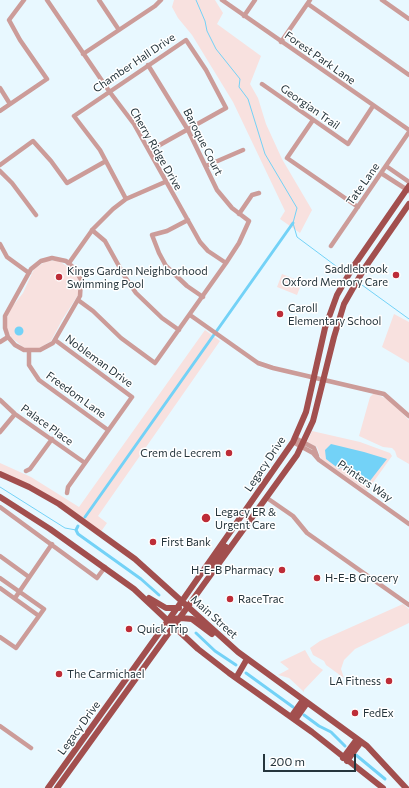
<!DOCTYPE html>
<html>
<head>
<meta charset="utf-8">
<style>
	body { margin:0 }
	#map { position:relative; width:409px; height:788px; overflow:hidden; background:#e8f8ff; font-family:Commissioner,sans-serif }
	canvas { display:block }
	.scale { position:absolute; left:263px; top:754px; width:93px; height:18px; box-sizing:border-box; border:2px solid #25353c; border-top:0; padding-left:5px; font-size:12px; line-height:14px; white-space:nowrap; color:#25353c; -webkit-text-stroke:3px #fff; paint-order:stroke }
</style>
</head>
<body>
<div id="map">
<canvas width="409" height="788"></canvas>
<div class="scale">200 m</div>
</div>
<script>
const g = document.querySelector('canvas').getContext('2d');
g.lineJoin = 'round';
function fill(path, color) {
  g.fillStyle = color;
  g.fill(path, 'evenodd');
}
function toPath(rows) {
  const path = new Path2D();
  for (const r of rows) {
    if (r.length === 3) {
      path.moveTo(r[0] + r[2], r[1]);
      path.arc(r[0], r[1], r[2], 0, 2 * Math.PI);
      continue;
    }
    path.moveTo(r[0], r[1]);
    for (let i = 2; i < r.length; i += 2) path.lineTo(r[i], r[i + 1]);
  }
  return path;
}
function trace(path, color, width, dash) {
  g.strokeStyle = color;
  g.lineWidth = width;
  g.lineCap = dash ? 'butt' : 'round';
  g.setLineDash(dash || []);
  g.stroke(path);
}
function drawText(font, color, halo, rows, align = 'center') {
  g.font = font + ' Commissioner,sans-serif';
  g.lineWidth = 3;
  g.setLineDash([]);
  g.textBaseline = 'middle';
  g.strokeStyle = halo;
  g.fillStyle = color;
  for (const [text, x, y, turn = 0] of rows) {
    g.save();
    g.translate(x, y);
    g.rotate((+turn || 0) * Math.PI / 180);
    g.textAlign = isNaN(turn) ? turn : align;
    if (halo) g.strokeText(text, 0, 0);
    g.fillText(text, 0, 0);
    g.restore();
  }
}
fill(toPath([
	[174,0,215,0,223,13,217,24,261,56,250,84,258,98,266,124,282,159,312,210,300,233,280,219,285,211,233,102,192,35,178,18,172,7],
	[46,261,59,261,74,271,78,278,78,295,62,320,51,341,38,349,24,348,11,337,7,329,7,318,9,311,23,293,34,269],
	[282,274,302,282,297,295,277,287],
	[394,314,409,322,409,363,382,347],
	[205,330,220,341,98,516,107,523,100,533,69,510,0,473,0,463,31,477,79,507],
	[374,393,389,400,409,420,409,464,397,457,395,451,392,448,383,447,359,436,370,397],
	[312,431,360,442,390,453,392,456,367,491,321,459,317,447,307,442],
	[403,604,409,609,409,623,355,649,344,660,341,669,344,678,326,665,324,661,313,655,310,648,320,641],
	[305,650,312,662,323,670,304,690,304,692,289,678,278,675,289,669,280,662]
]), '#f8e1df');
fill(toPath([
	[19,331,4.5],
	[331,444,364,452,387,459,366,486,360,482,357,475,341,467,339,469,326,459,325,450]
]), '#73d2f7');
trace(toPath([
	[196,0,205,21,207,31,216,49,240,79,239,87,248,99,265,154,297,208,293,223,297,237,344,272],
	[362,285,409,319],
	[0,487,65,528,76,530]
]), '#73d2f7', 1);
trace(toPath([
	[85,517,293,223],
	[78,526,76,530,78,534,141,579,159,595],
	[196,633,215,651,236,665],
	[246,673,293,707],
	[304,715,319,726,331,732,345,746],
	[356,755,385,779]
]), '#73d2f7', 3);
trace(toPath([
	[47,0,109,91,134,124,200,242,208,251,226,263],
	[99,0,119,30],
	[222,0,409,130],
	[382,0,409,19],
	[308,4,409,75],
	[244,16,255,0],
	[281,42,310,0],
	[83,54,155,6,161,0],
	[262,84,348,144,373,106],
	[0,88,10,104],
	[0,111,47,79,20,40,9,20,24,0],
	[313,120,287,158,358,207],
	[0,165,33,141,51,161,67,183,106,161],
	[206,166,243,150],
	[386,166,409,182],
	[0,171,12,183,36,215],
	[381,173,409,191],
	[126,199,100,150,74,116,186,40,206,70,226,108,149,151],
	[239,214,252,195,259,193],
	[188,220,167,231,152,235,159,253,166,266,187,286,203,297],
	[92,230,105,241,125,277,136,293,162,318,179,330],
	[0,244,7,257,29,273],
	[331,246,409,132],
	[52,258,66,261,75,269,81,280,80,296,53,343,40,350,24,350,15,345,8,337,5,328,5,316,31,269,41,261,52,258],
	[69,263,93,229,113,209,126,199,165,182],
	[78,300,93,311,121,338,155,363,226,263,239,243,249,221,232,208,217,190,188,130,148,65],
	[190,315,258,363,273,368,384,394,409,416],
	[55,340,132,397,68,487,67,493],
	[0,342,8,337],
	[29,351,29,365,39,380,108,430],
	[0,400,15,414,85,463],
	[0,432,15,414],
	[295,438,314,448,317,456],
	[293,442,313,453,319,460,409,524],
	[26,471,30,469,52,439],
	[267,498,293,516,307,533,409,605],
	[0,507,97,578,105,567],
	[0,556,29,577],
	[0,578,44,609,16,648,0,637],
	[0,588,39,616],
	[15,598,52,544],
	[0,726,31,748]
]), '#cc9c99', 4.5);
trace(toPath([
	[0,474,29,487,59,504,135,559,238,652,367,746,406,788],
	[0,497,50,529,134,589,198,649,229,673,312,732,383,788],
	[212,567,226,547],
	[149,598,166,608,179,608],
	[168,620,181,618,192,619,212,634],
	[236,678,247,659],
	[291,717,303,700],
	[295,720,307,703],
	[343,758,357,739],
	[347,761,361,742],
	[48,788,182,601,293,442,306,412,325,328,337,295,353,267,409,186],
	[57,788,297,455,313,421,334,337,344,304,364,269,409,204]
]), '#a24f4e', 6);
for (const [x, y, r, color] of [
	[396,275,4,"#bd2c37"],
	[59,277,4,"#bd2c37"],
	[280,314,4,"#bd2c37"],
	[229,453,4,"#bd2c37"],
	[206,518,5,"#bd2c37"],
	[153,542,4,"#bd2c37"],
	[282,570,4,"#bd2c37"],
	[317,578,4,"#bd2c37"],
	[230,599,4,"#bd2c37"],
	[129,629,4,"#bd2c37"],
	[59,674,4,"#bd2c37"],
	[389,681,4,"#bd2c37"],
	[355,713,4,"#bd2c37"]
]) {
  const dot = new Path2D();
  dot.arc(x, y, r, 0, 2 * Math.PI);
  g.fillStyle = color;
  g.fill(dot);
  trace(dot, '#fff', 1.5);
}
drawText('11px', '#25353c', '#fff', [
	["Forest Park Lane",320,58,35],
	["Chamber Hall Drive",134,63,-34],
	["Georgian Trail",310,107,35],
	["Baroque Court",203,142,63],
	["Cherry Ridge Drive",156,149,60],
	["Tate Lane",363,184,-55],
	["Nobleman Drive",99,361,36],
	["Freedom Lane",76,395,36],
	["Palace Place",47,425,36],
	["Legacy Drive",265,464,-56],
	["Printers Way",365,481,35],
	["Main Street",214,617,42],
	["Legacy Drive",79,728,-54]
]);
drawText('11px', '#25353c', '#fff', [
	["Saddlebrook",388,269,"right"],
	["Oxford Memory Care",388,282,"right"],
	["Kings Garden Neighborhood",67,271],
	["Swimming Pool",67,284],
	["Caroll",288,308],
	["Elementary School",288,321],
	["Crem de Lecrem",221,453,"right"],
	["Legacy ER &",215,512],
	["Urgent Care",215,525],
	["First Bank",161,542],
	["H-E-B Pharmacy",274,570,"right"],
	["H-E-B Grocery",325,578],
	["RaceTrac",238,599],
	["Quick Trip",137,629],
	["The Carmichael",67,674],
	["LA Fitness",381,681,"right"],
	["FedEx",363,713]
], 'left');
</script>
</body>
</html>
